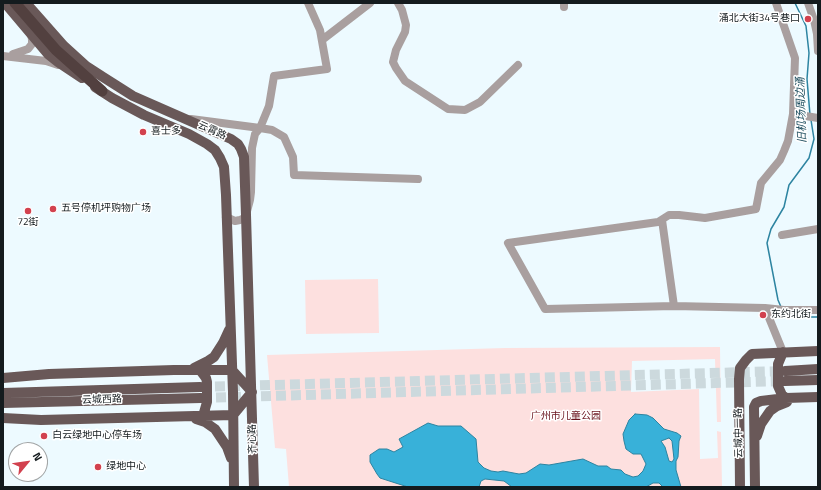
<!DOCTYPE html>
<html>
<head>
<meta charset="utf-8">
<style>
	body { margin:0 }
	#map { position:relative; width:821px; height:490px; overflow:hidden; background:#edfaff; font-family:"Titillium Web",sans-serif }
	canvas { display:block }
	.frame { position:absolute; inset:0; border:4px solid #141b1e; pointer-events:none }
	.north { position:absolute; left:8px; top:442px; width:40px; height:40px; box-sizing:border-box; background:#fff; border:1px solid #a1a4a5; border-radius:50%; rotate:61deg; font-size:11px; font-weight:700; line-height:16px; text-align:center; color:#141b1e }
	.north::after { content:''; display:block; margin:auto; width:14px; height:18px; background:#d2414e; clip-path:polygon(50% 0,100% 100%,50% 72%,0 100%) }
</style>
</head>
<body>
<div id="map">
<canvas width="821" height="490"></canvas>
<div class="frame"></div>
<div class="north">N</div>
</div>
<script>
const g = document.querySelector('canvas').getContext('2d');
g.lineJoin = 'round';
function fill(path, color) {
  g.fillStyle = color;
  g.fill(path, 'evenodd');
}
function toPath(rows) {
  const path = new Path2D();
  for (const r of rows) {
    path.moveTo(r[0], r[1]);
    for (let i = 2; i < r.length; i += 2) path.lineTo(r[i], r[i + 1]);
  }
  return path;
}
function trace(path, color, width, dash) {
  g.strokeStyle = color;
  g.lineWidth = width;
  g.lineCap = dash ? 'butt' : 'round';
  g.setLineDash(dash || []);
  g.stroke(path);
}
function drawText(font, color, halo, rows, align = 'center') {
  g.font = font + ' "Titillium Web","Noto Sans SC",sans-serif';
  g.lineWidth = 3;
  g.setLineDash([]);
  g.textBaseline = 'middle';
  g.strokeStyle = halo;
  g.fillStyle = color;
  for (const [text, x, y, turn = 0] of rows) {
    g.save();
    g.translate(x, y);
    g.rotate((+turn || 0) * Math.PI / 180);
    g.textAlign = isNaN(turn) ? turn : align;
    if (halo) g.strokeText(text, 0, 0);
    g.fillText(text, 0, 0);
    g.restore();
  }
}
fill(toPath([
	[378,279,379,333,306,334,305,280],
	[720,347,721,422,717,422,715,359,632,361,631,392,699,389,700,459,718,458,717,431,721,432,722,487,289,487,286,449,275,448,267,355,505,348]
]), '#fde0df');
const water = toPath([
	[635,414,647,415,653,418,664,429,677,433,681,436,679,441,678,457,676,461,676,470,681,487,663,487,659,483,653,483,646,487,512,487,504,481,485,479,481,481,479,487,408,487,380,478,377,474,370,462,370,455,379,449,387,449,394,452,403,447,399,439,428,423,438,426,461,426,476,439,478,462,484,468,491,471,498,472,503,471,519,474,526,473,540,464,549,465,583,459,598,466,607,466,611,469,621,470,625,474,633,477,638,476,643,471,646,464,641,454,633,454,626,449,624,441,623,434,629,420,635,414],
	[669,438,672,441,674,459,672,462,669,461,665,447,661,441,669,438]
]);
fill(water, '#38b1d9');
trace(water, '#2d84a1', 1);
trace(toPath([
	[795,3,806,26,809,53,807,79,810,115],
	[781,307,778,300,767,243,771,229,784,207,789,185,809,158,814,139,811,120],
	[784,314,795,317,818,317]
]), '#2d84a1', 1.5);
trace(toPath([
	[200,387,785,371],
	[201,398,785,381]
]), '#ccd9dd', 10, [10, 5]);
trace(toPath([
	[308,3,320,30,327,69,274,76,269,106,260,128,272,130,284,137,293,157,294,175,418,179],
	[398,3,402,10,406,25,405,32,396,50,393,62,396,68,405,81,448,109,465,110,480,102,518,65],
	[808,3,814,20,817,34,818,51],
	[564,7,564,3],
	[322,40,370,3],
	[13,54,28,49,32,44,32,40,31,33],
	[3,56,46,61,58,65],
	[793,114,818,118],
	[191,119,260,128,255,134,252,148,251,192,250,200,246,215,244,218,240,220,235,221,226,217],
	[662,220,674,306],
	[782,235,818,229],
	[765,308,674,306,545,309,508,243,658,222,669,215,679,215,705,218,756,209,761,183,780,160,784,151,788,141,793,114,795,58,776,3],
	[783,352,765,308,784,310,818,310]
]), '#a99f9f', 8);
trace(toPath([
	[5,3,48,54,58,62,82,78],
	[26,3,64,46,86,66,103,77,133,96,231,139,238,144,241,149,244,157,246,215,254,487],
	[95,87,112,98,144,115,189,134,207,144,215,150,220,158,224,167,226,195,233,392,234,487],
	[783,352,778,364,778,386,782,395,786,398],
	[194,368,208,361,214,357,223,343,229,330],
	[200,370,206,378,207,382,207,402,203,416],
	[785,371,818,369],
	[3,378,49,374,174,370,232,370,252,392],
	[785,381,818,380],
	[3,393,200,387],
	[3,403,201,398],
	[3,418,41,420,233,415,252,392],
	[196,419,205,422,215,429,227,447,231,458],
	[757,436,761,424,770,411,777,406,787,402],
	[740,487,739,379,740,368,746,360,752,354,818,351],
	[755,487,754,407,756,403,761,401,786,398,818,397]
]), '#695858', 10);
trace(toPath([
	[15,3,56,50,102,91]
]), '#52403f', 11);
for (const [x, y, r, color] of [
	[808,19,4,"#d2414e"],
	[143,132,4,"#d2414e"],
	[53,209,4,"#d2414e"],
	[28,211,4,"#d2414e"],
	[763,315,4,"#d2414e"],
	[44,436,4,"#d2414e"],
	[98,467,4,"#d2414e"]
]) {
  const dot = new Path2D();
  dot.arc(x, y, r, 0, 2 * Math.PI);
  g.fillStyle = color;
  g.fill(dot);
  trace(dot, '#fff', 1.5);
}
drawText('10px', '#141b1e', '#fff', [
	["涌北大街34号巷口",800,19,"right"],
	["喜士多",151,132],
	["五号停机坪购物广场",61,209],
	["72街",28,223,"center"],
	["东约北街",771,315],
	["白云绿地中心停车场",52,436],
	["绿地中心",106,467]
], 'left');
drawText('10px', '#141b1e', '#fff', [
	["云霄路",212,131,24],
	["云城西路",102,400,-2],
	["云城中一路",739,433,-91],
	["齐心路",253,439,-91]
]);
drawText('10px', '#6a141e', '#fff', [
	["广州市儿童公园",566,417]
]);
drawText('italic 11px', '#1b4c5d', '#fff', [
	["旧机场周边涌",802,110,-92]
]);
</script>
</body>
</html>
